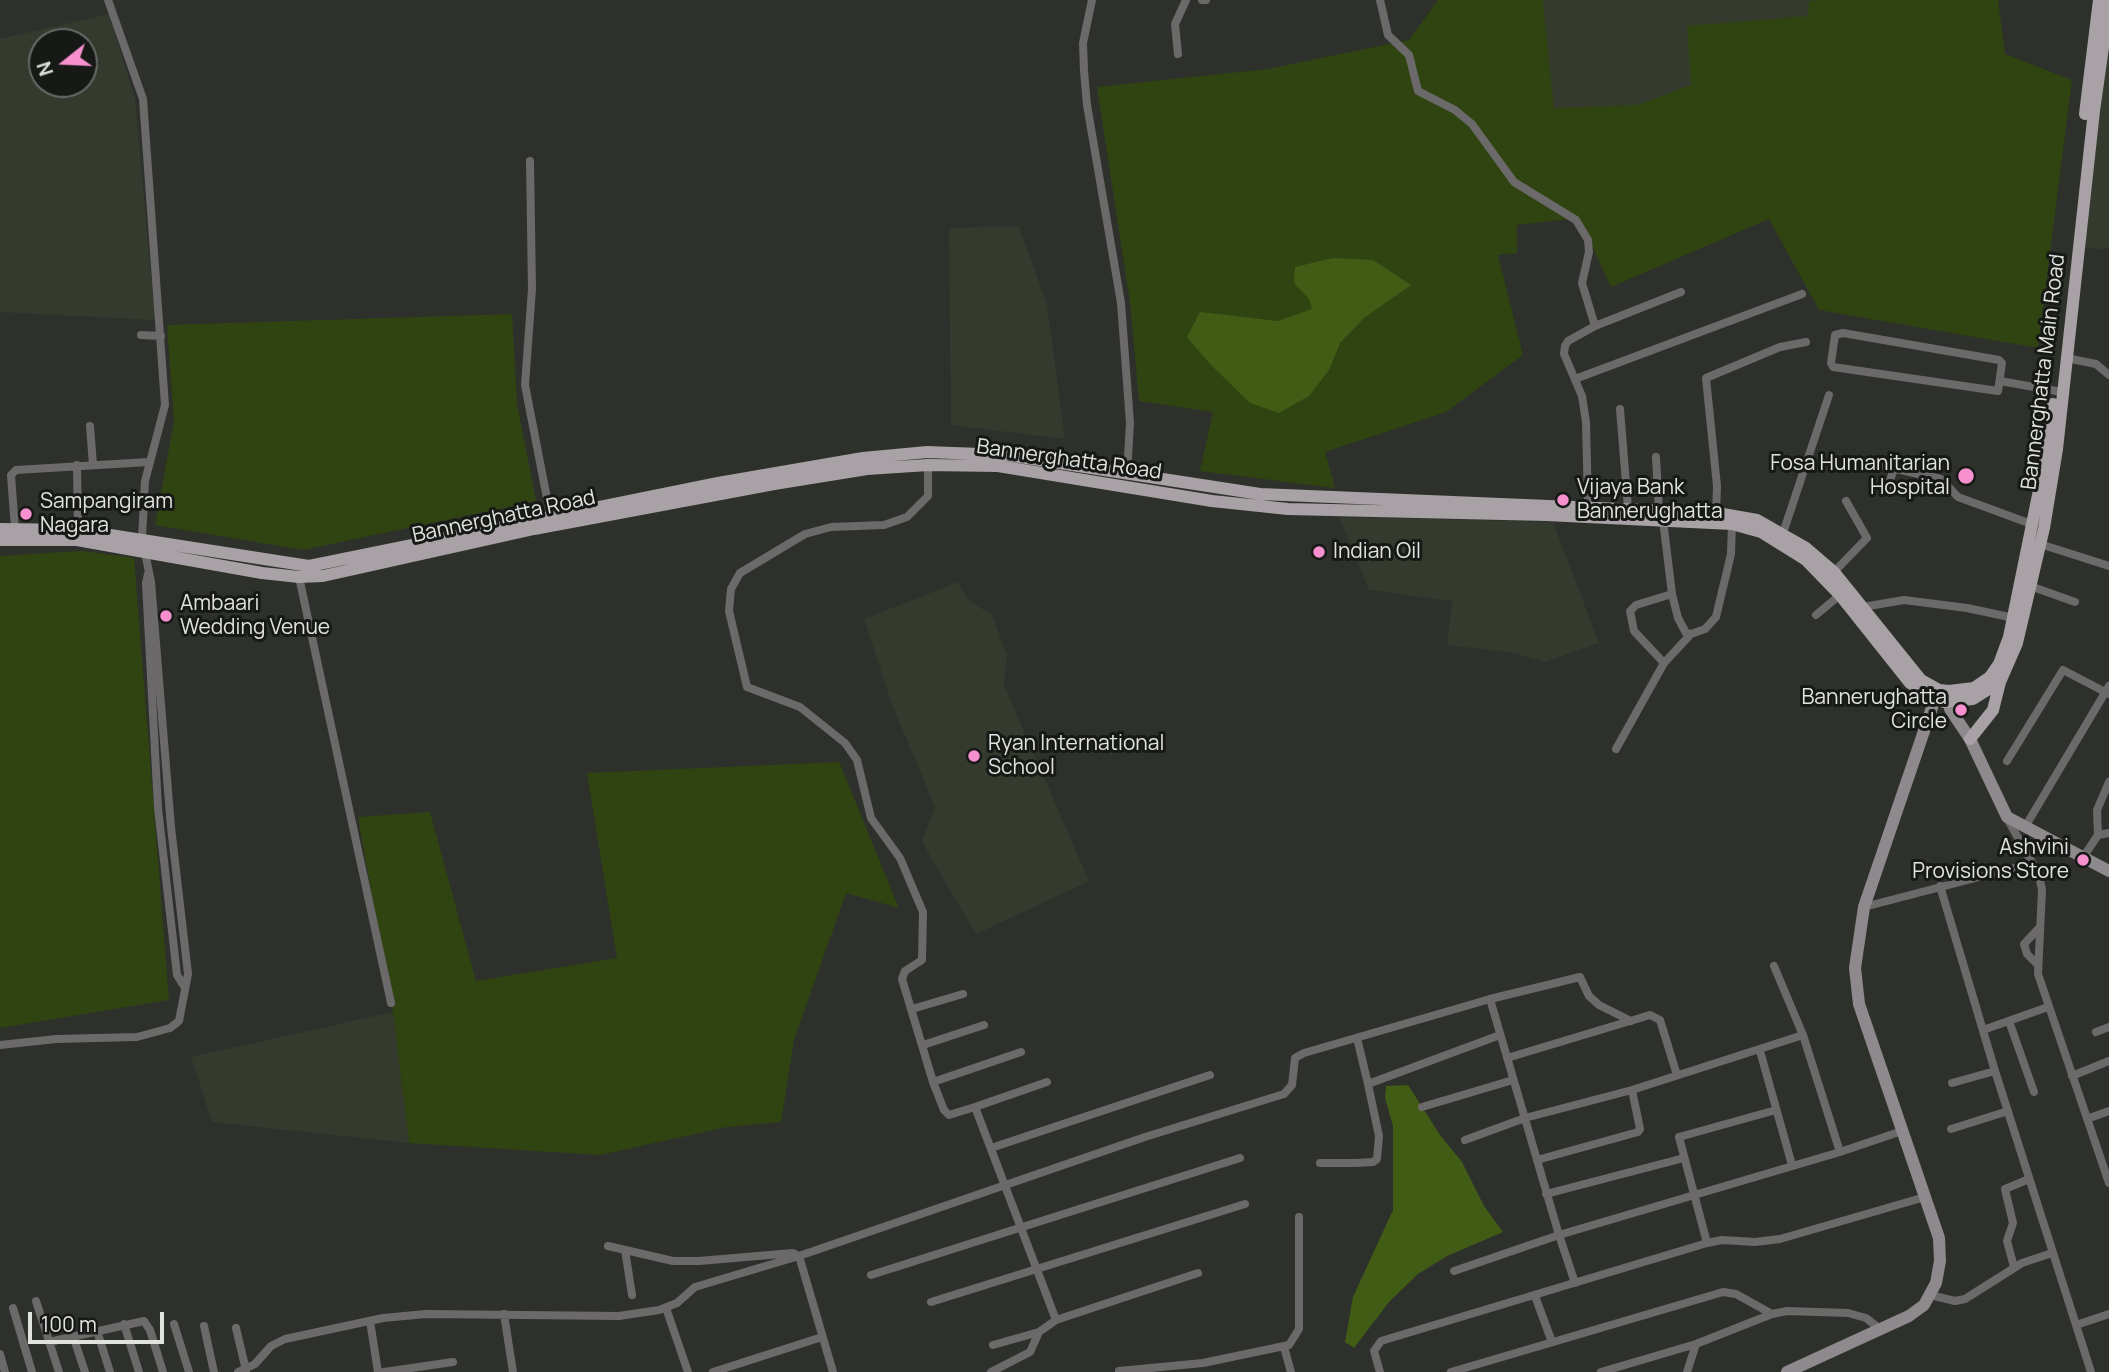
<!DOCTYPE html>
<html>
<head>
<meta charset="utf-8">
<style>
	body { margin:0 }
	#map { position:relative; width:2109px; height:1372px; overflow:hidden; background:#2e312b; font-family:Manrope,sans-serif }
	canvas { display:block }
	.north { position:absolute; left:28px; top:28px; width:70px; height:70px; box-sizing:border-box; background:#171916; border:2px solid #676966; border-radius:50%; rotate:252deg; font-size:19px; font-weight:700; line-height:28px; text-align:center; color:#e0e2de }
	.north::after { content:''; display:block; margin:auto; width:24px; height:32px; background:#f690cf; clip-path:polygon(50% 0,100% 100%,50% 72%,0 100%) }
	.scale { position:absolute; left:28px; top:1312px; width:136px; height:32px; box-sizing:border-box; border:4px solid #e0e2de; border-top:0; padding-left:9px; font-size:21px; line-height:24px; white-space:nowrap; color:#e0e2de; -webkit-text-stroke:5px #171916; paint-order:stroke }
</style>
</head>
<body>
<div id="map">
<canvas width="2109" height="1372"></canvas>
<div class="north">N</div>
<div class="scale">100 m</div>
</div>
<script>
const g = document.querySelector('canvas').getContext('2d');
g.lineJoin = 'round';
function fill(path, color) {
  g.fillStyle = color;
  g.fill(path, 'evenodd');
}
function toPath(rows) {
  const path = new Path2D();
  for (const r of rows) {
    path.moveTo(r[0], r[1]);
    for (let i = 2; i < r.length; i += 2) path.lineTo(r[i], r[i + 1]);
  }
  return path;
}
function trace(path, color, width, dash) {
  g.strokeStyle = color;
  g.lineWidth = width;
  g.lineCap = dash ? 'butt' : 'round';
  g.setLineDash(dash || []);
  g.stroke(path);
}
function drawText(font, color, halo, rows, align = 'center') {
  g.font = font + ' Manrope,sans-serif';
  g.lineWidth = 6;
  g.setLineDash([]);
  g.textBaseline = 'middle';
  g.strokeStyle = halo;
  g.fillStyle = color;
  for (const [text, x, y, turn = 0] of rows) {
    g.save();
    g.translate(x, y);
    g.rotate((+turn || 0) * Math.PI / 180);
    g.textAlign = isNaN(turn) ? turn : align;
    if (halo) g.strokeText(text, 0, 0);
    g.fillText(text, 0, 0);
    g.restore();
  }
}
fill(toPath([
	[1543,0,1818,0,1809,1,1808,16,1687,26,1692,85,1637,105,1554,108],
	[109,14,135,99,155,320,0,312,0,39],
	[42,42,84,42,84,84,42,84],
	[2109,38,2109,248,2101,249,2083,247],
	[1019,226,1047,305,1065,439,951,425,949,228],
	[1339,517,1553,522,1599,643,1545,662,1514,653,1447,645,1452,601,1369,590],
	[958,582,968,600,992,615,1007,655,1004,685,1089,881,976,934,922,842,935,807,892,704,864,619],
	[393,1012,409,1143,212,1122,191,1057]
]), '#353a2f');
fill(toPath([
	[1438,0,1543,0,1554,108,1637,105,1691,85,1687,26,1808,16,1809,1,1818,0,1998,0,2005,54,2072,80,2038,348,1819,310,1769,219,1611,287,1579,218,1517,225,1517,253,1498,255,1523,355,1446,412,1325,452,1335,488,1200,471,1213,412,1139,401,1130,302,1097,87,1268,69,1409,40],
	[512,314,517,404,536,501,303,550,155,525,174,421,167,325],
	[82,551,134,558,169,1000,0,1028,0,556],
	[839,762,899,908,846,893,794,1040,781,1122,727,1127,600,1155,409,1143,393,1012,358,817,430,812,476,981,617,958,587,773]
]), '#2f4411');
fill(toPath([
	[1333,258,1373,260,1411,285,1364,318,1340,343,1329,370,1309,396,1279,413,1250,403,1210,364,1187,337,1200,312,1278,321,1312,309,1309,299,1294,283,1295,267],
	[1408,1085,1440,1135,1462,1162,1484,1206,1503,1232,1447,1256,1418,1274,1389,1302,1354,1348,1345,1342,1353,1297,1393,1210,1393,1126,1385,1098,1386,1086]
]), '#405c15');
trace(toPath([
	[1092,0,1083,43,1084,71,1087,105,1121,303,1130,423,1127,474],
	[1202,0,1206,0],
	[1380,0,1388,35,1409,55,1418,91,1455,110,1472,124,1514,182,1576,220,1588,240,1589,252,1582,283,1595,326],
	[1178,54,1175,24,1186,0],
	[530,161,532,289,525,385,551,519],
	[1843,333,1999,360,2002,363,1998,391,1833,367,1831,363,1835,335,1843,333],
	[141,335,161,336],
	[2066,358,2096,364,2109,375],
	[1575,379,1802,294],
	[2000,381,2062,392],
	[1620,409,1628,508],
	[90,426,93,465],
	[1656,457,1659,511],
	[77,465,78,530],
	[928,465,928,496,907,517,884,525,831,527,805,534,740,573,731,589,729,611,747,687,800,707,845,743,857,760,871,818,900,858,923,912,922,960,905,971,902,979,933,1082,944,1110,949,1115,975,1107,1056,1320],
	[1878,465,1941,479,1958,497,2034,525],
	[1888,487,1894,468],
	[1588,506,1586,422,1582,396,1564,354,1565,346,1568,341,1595,326,1681,292],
	[1716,515,1717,486,1706,378,1780,347,1806,342],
	[1663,520,1672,594,1678,618,1686,633,1691,634,1705,629,1716,617,1731,554,1732,524],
	[15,529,11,475,16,470,148,462],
	[1783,533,1829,395],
	[2040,544,2109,566],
	[1834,572,1867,538,1846,501],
	[148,574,146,583,158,808,177,975,184,986],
	[299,577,391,1003],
	[2030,586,2075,602],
	[1863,607,1904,600,1967,608,2014,618],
	[1816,615,1840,595],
	[1664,663,1634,631,1630,611,1636,605,1672,594],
	[1616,749,1664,663,1691,634],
	[2007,761,2063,670,2109,694],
	[2008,820,2039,875,2042,890,2038,974,2109,1183],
	[2025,827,2109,686],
	[2098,835,2097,810,2109,782],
	[2084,856,2098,835,2109,833],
	[1940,886,1995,1071,2091,1372],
	[1864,907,2033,863],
	[2036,963,2027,954,2024,944,2040,927],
	[1774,966,1803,1035,1840,1152],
	[1490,999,1580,977,1589,996,1599,1005,1631,1021],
	[912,1009,963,994],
	[2009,1021,2034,1092],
	[1983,1030,2048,1007],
	[2096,1032,2109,1027],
	[1357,1038,1368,1084,1500,1035],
	[0,1045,56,1039,137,1037,170,1028,179,1021,188,974,171,827,151,582,142,538,145,481,165,405,143,99,108,0],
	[923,1045,984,1025],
	[1760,1051,1792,1165],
	[1507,1058,1650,1015,1660,1020,1677,1075],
	[2072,1076,2109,1061],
	[933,1082,1021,1052],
	[1952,1083,1995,1071],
	[975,1107,1047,1082],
	[1422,1107,1513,1080],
	[2087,1119,2109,1111],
	[1951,1129,2008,1111],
	[1465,1140,1525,1118,1632,1090,1803,1035],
	[991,1148,1210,1075],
	[1537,1160,1638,1132,1640,1129,1632,1090],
	[1320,1163,1356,1163,1373,1162,1377,1159,1379,1136,1368,1084],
	[1546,1194,1684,1158],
	[1707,1243,1679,1137,1776,1110],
	[608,1246,673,1261,699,1261,793,1253,799,1256,833,1372],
	[625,1250,632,1295],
	[2014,1267,2007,1241,2013,1223,2005,1189,2029,1179],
	[1454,1271,1559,1235,1575,1283],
	[871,1275,1240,1158],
	[1930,1295,1955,1301,1965,1299,2022,1263,2052,1253],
	[1535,1296,1552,1342],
	[36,1301,59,1372],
	[931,1302,1245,1204],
	[13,1308,32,1372],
	[666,1308,688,1372],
	[504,1314,513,1372],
	[370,1321,378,1372],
	[124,1324,139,1372],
	[174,1324,189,1372],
	[2076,1325,2109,1314],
	[204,1326,214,1372],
	[236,1328,246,1370],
	[97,1331,110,1372],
	[73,1336,85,1372],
	[49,1342,144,1321,150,1330,163,1372],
	[993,1345,1039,1332],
	[1284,1347,1291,1372],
	[0,1354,5,1372],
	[1119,1371,1203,1363,1289,1345,1299,1329,1299,1217],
	[238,1372,255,1364,271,1346,285,1339,383,1318,426,1314,619,1316,659,1310,677,1303,695,1287,799,1256,1145,1137,1284,1094,1292,1085,1295,1058,1304,1053,1490,999,1559,1235,1840,1152,1902,1131],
	[384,1372,453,1362],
	[713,1372,822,1337],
	[991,1372,1030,1352,1039,1332,1056,1320,1198,1273],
	[1380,1372,1374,1351,1381,1341,1707,1243,1722,1240,1755,1242,1780,1239,1925,1197],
	[1451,1372,1723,1292,1736,1294,1772,1314],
	[1601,1372,1696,1344,1772,1314,1787,1311,1848,1313,1866,1318,1880,1329],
	[1687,1372,1696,1344]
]), '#6c696b', 8);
trace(toPath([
	[1949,692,1950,709,1970,739,2007,817,2109,871],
	[1787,1372,1909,1316,1924,1305,1936,1283,1940,1261,1939,1238,1859,1004,1855,968,1864,907,1938,690]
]), '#8e898c', 12);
trace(toPath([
	[2085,114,2099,0],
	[0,529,78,530,309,566,718,483,863,458,927,452,1007,455,1260,494,1717,513,1757,520,1806,548,1834,572,1921,680,1939,690,1949,691,1974,688,1990,677,1999,664,2009,637,2046,456,2053,404],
	[0,540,77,540,262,573,299,577,323,576,534,529,774,484,867,469,928,465,998,466,1212,501,1288,509,1546,515,1732,524,1761,532,1806,560,1840,595,1910,683,1944,702,1973,699,2000,682,2017,643,2044,528,2057,449,2094,111,2109,5],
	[1970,739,1993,710,2000,682]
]), '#a8a1a5', 12);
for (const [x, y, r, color] of [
	[1966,476,9,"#f690cf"],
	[1563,500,7,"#f690cf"],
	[26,514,7,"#f690cf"],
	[1319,552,7,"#f690cf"],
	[166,616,7,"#f690cf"],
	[1961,710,7,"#f690cf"],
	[974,756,7,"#f690cf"],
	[2083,860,7,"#f690cf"]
]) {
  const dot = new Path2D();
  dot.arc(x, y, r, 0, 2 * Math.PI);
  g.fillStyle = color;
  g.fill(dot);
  trace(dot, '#171916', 2.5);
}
drawText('21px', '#e0e2de', '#171916', [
	["Bannerghatta Main Road",2044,372,-83],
	["Bannerghatta Road",1069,460,8],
	["Bannerghatta Road",504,517,-12]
]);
drawText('21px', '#e0e2de', '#171916', [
	["Fosa Humanitarian",1950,464,"right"],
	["Hospital",1950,488,"right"],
	["Vijaya Bank",1577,488],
	["Bannerughatta",1577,512],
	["Sampangiram",40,502],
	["Nagara",40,526],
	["Indian Oil",1333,552],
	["Ambaari",180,604],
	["Wedding Venue",180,628],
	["Bannerughatta",1947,698,"right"],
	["Circle",1947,722,"right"],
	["Ryan International",988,744],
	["School",988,768],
	["Ashvini",2069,848,"right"],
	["Provisions Store",2069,872,"right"]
], 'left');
</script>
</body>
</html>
